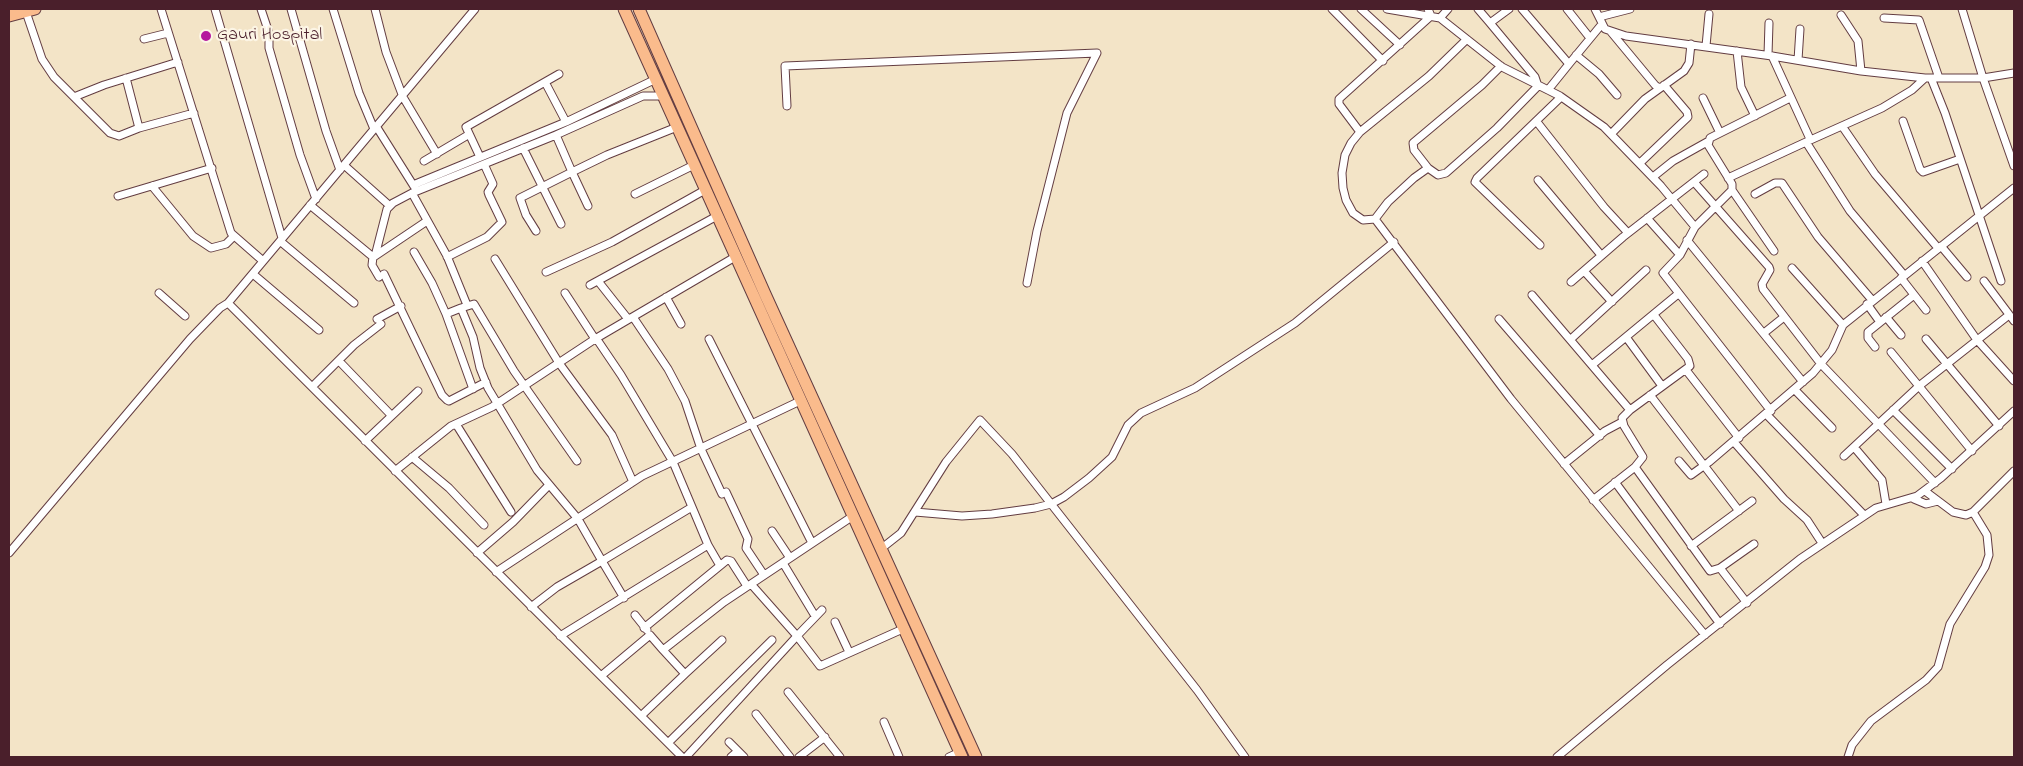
<!DOCTYPE html>
<html>
<head>
<meta charset="utf-8">
<style>
	body { margin:0 }
	#map { position:relative; width:2023px; height:766px; overflow:hidden; background:#f3e4c7; font-family:"Indie Flower",sans-serif }
	canvas { display:block }
	.frame { position:absolute; inset:0; border:10px solid #4a1f2b; pointer-events:none }
</style>
</head>
<body>
<div id="map">
<canvas width="2023" height="766"></canvas>
<div class="frame"></div>
</div>
<script>
const g = document.querySelector('canvas').getContext('2d');
g.lineJoin = 'round';
function toPath(rows) {
  const path = new Path2D();
  for (const r of rows) {
    path.moveTo(r[0], r[1]);
    for (let i = 2; i < r.length; i += 2) path.lineTo(r[i], r[i + 1]);
  }
  return path;
}
function trace(path, color, width, dash) {
  g.strokeStyle = color;
  g.lineWidth = width;
  g.lineCap = dash ? 'butt' : 'round';
  g.setLineDash(dash || []);
  g.stroke(path);
}
function drawText(font, color, halo, rows, align = 'center') {
  g.font = font + ' "Indie Flower",sans-serif';
  g.lineWidth = 4.5;
  g.setLineDash([]);
  g.textBaseline = 'middle';
  g.strokeStyle = halo;
  g.fillStyle = color;
  for (const [text, x, y, turn = 0] of rows) {
    g.save();
    g.translate(x, y);
    g.rotate((+turn || 0) * Math.PI / 180);
    g.textAlign = isNaN(turn) ? turn : align;
    if (halo) g.strokeText(text, 0, 0);
    g.fillText(text, 0, 0);
    g.restore();
  }
}
const street = toPath([
	[25,9,42,59,54,77,110,133,119,136,139,128],
	[161,9,231,233,263,261],
	[215,9,282,238],
	[261,9,269,33,269,48,300,155,316,199],
	[291,9,326,131,340,170],
	[333,9,359,93,374,129],
	[375,9,386,52,403,97,437,154],
	[1332,9,1383,61],
	[1361,9,1400,45],
	[1387,9,1440,18,1448,9],
	[1478,9,1490,23,1509,9],
	[1522,9,1569,64,1548,90],
	[1567,9,1590,38],
	[1595,9,1605,29,1626,36,1772,56,1861,71,1925,78],
	[1841,15,1858,41,1861,71],
	[1599,17,1630,9],
	[1440,18,1502,67,1560,96,1604,127,1661,186,1695,227],
	[1884,18,1919,20,1939,78],
	[1611,32,1655,85,1659,88,1661,87],
	[144,39,168,33],
	[1466,40,1429,76,1360,132,1351,143,1345,155,1342,173,1343,188,1346,200,1353,213,1363,220,1375,219,1388,202,1414,178,1428,168,1438,175,1446,173,1497,128,1538,86,1535,77,1490,23],
	[1706,46,1709,14],
	[1737,51,1741,87,1755,116],
	[1576,55,1599,74,1617,95],
	[1768,55,1769,23],
	[1772,56,1810,139],
	[1798,60,1800,29],
	[1569,64,1602,24],
	[2014,73,1983,78,2014,166],
	[126,78,139,128,194,113],
	[1931,78,1945,113,2001,281],
	[545,82,566,122],
	[663,96,643,96,556,135,572,172,607,155,677,127],
	[74,97,104,85,178,62],
	[1703,98,1720,133],
	[787,106,785,66,1097,53,1067,113,1037,231,1027,283],
	[1903,121,1920,169,1923,172,1960,159],
	[1537,122,1604,207,1628,233],
	[376,126,415,188],
	[1842,126,1875,174,1938,248],
	[1360,132,1339,104,1339,99,1431,16,1428,9],
	[1611,134,1645,99,1684,71,1689,63,1691,44],
	[523,148,561,224],
	[480,157,466,127,559,74],
	[424,161,468,135],
	[1640,163,1688,117,1687,112,1664,85],
	[344,165,390,206],
	[1428,168,1414,150,1413,143,1482,85,1501,66],
	[1653,177,1673,161,1707,142],
	[1728,178,1806,142],
	[1538,180,1601,255],
	[1694,182,1769,267,1770,270,1762,284,1763,289,1821,364,1935,483],
	[413,185,566,122,656,79],
	[152,186,193,236,211,248,226,244,234,236],
	[1732,190,1774,251],
	[412,193,393,203,387,209,375,256,427,221],
	[635,194,694,165],
	[1755,194,1775,183,1782,183,1818,237,1872,300],
	[118,196,212,168],
	[310,205,373,257,375,256],
	[1647,218,1680,255],
	[1375,219,1511,399,1705,635],
	[536,231,526,215,520,198,572,172,588,206],
	[1687,240,1803,382],
	[280,241,354,303],
	[1540,245,1475,182,1477,178,1561,97],
	[1941,246,1967,277],
	[414,252,432,283,446,314,473,389],
	[373,257,372,265,379,277],
	[447,257,487,237,502,222,489,195,488,192,493,184,484,164],
	[495,259,559,363,612,435,633,482],
	[1922,261,1977,340,2014,381],
	[1792,268,1843,325],
	[1584,271,1612,302],
	[546,272,612,242,705,190],
	[253,274,319,330],
	[384,274,442,395,447,400,449,401,486,382],
	[1904,275,1850,211,1806,142,1882,108,1912,90,1925,78,1983,78,1962,9],
	[1901,278,1926,310],
	[598,281,628,319,633,317,668,369,685,401,701,449,722,494],
	[1984,281,2014,321],
	[1571,282,1623,237,1704,174],
	[590,285,717,216],
	[159,293,185,316],
	[565,293,595,339],
	[1532,295,1630,410],
	[666,297,681,324],
	[228,303,682,757],
	[1867,304,1880,322],
	[467,305,447,256,412,193,556,135],
	[446,314,461,308],
	[1654,315,1688,359,1690,366,1630,410,1622,418,1624,426,1643,457,1635,467,1710,571,1720,568,1754,544],
	[1886,317,1901,335],
	[377,319,401,306],
	[1499,319,1600,436],
	[1764,333,1784,317],
	[1626,337,1662,386],
	[596,338,621,375,673,462,692,507,602,561,624,598],
	[709,339,812,543],
	[1571,339,1646,270],
	[1926,339,1999,426],
	[1875,347,1868,338,1868,332,1914,295],
	[1891,352,1972,451],
	[339,361,391,415],
	[1592,365,1678,294],
	[1686,370,1739,438],
	[312,387,354,345,381,324],
	[1795,390,1832,428],
	[1650,395,1739,511],
	[1893,410,1952,469],
	[1771,411,1663,273,1680,255,1695,227,1732,190,1732,184,1708,145,1710,138,1790,98],
	[1767,415,1864,515],
	[456,424,511,512],
	[365,441,418,391],
	[1734,442,1784,499,1807,520,1822,543],
	[1854,447,1882,480,1886,504],
	[1844,456,1919,386,2009,315],
	[412,457,449,488,484,525],
	[1679,461,1691,475,1709,462,1813,373,1832,350,1843,325,2014,188],
	[1564,464,1605,431,1622,422],
	[395,471,451,426,492,407,595,339,735,257],
	[1615,482,1720,624],
	[1925,491,1953,512,1966,515,1973,512,2014,471],
	[726,492,748,539,746,548,764,575],
	[1914,499,1926,504,1938,501],
	[1593,500,1635,467],
	[692,507,708,545],
	[915,512,962,516,992,514,1035,508,1051,504,1064,497,1089,478,1112,457,1128,425,1141,413,1195,388,1295,323,1394,242],
	[772,531,790,558],
	[1691,546,1752,501],
	[882,548,901,533,946,462,980,420,1012,454,1197,690,1245,757],
	[9,553,190,339,220,308,228,303,475,9],
	[477,553,513,522,549,485],
	[783,563,815,616],
	[1720,568,1747,603],
	[496,572,642,476,800,401],
	[751,584,797,636,822,610],
	[531,607,557,587,602,561,578,519,537,470,488,388,480,368,473,337,461,308,474,304,514,371,577,461],
	[635,615,647,630],
	[835,622,849,652],
	[644,628,727,560,731,561,747,586],
	[560,636,708,545,719,564],
	[685,674,722,640],
	[601,676,650,635,663,650,724,602,853,516],
	[788,692,840,757],
	[756,714,790,757],
	[641,716,685,674,663,650],
	[884,722,899,757],
	[729,742,744,757],
	[668,743,772,640],
	[686,757,797,636,820,666,905,628],
	[731,757,738,751],
	[799,757,825,737],
	[949,757,960,752],
	[1557,757,1667,665,1800,559,1876,508,1917,496,1941,478,2014,411],
	[1848,757,1852,745,1871,721,1926,680,1938,667,1950,624,1985,567,1989,555,1987,535,1973,512]
]);
const primary = toPath([
	[624,9,962,757],
	[639,9,765,294,976,757],
	[9,16,35,9]
]);
trace(street, '#633d42', 9);
trace(primary, '#633d42', 13);
trace(street, '#fff', 7);
trace(primary, '#fabb8c', 11);
for (const [x, y, r, color] of [
	[206,36,6,"#b5179e"]
]) {
  const dot = new Path2D();
  dot.arc(x, y, r, 0, 2 * Math.PI);
  g.fillStyle = color;
  g.fill(dot);
  trace(dot, '#fcf5e5', 2);
}
drawText('18px', '#4a1f2b', '#fcf5e5', [
	["Gauri Hospital",217,36]
], 'left');
</script>
</body>
</html>
